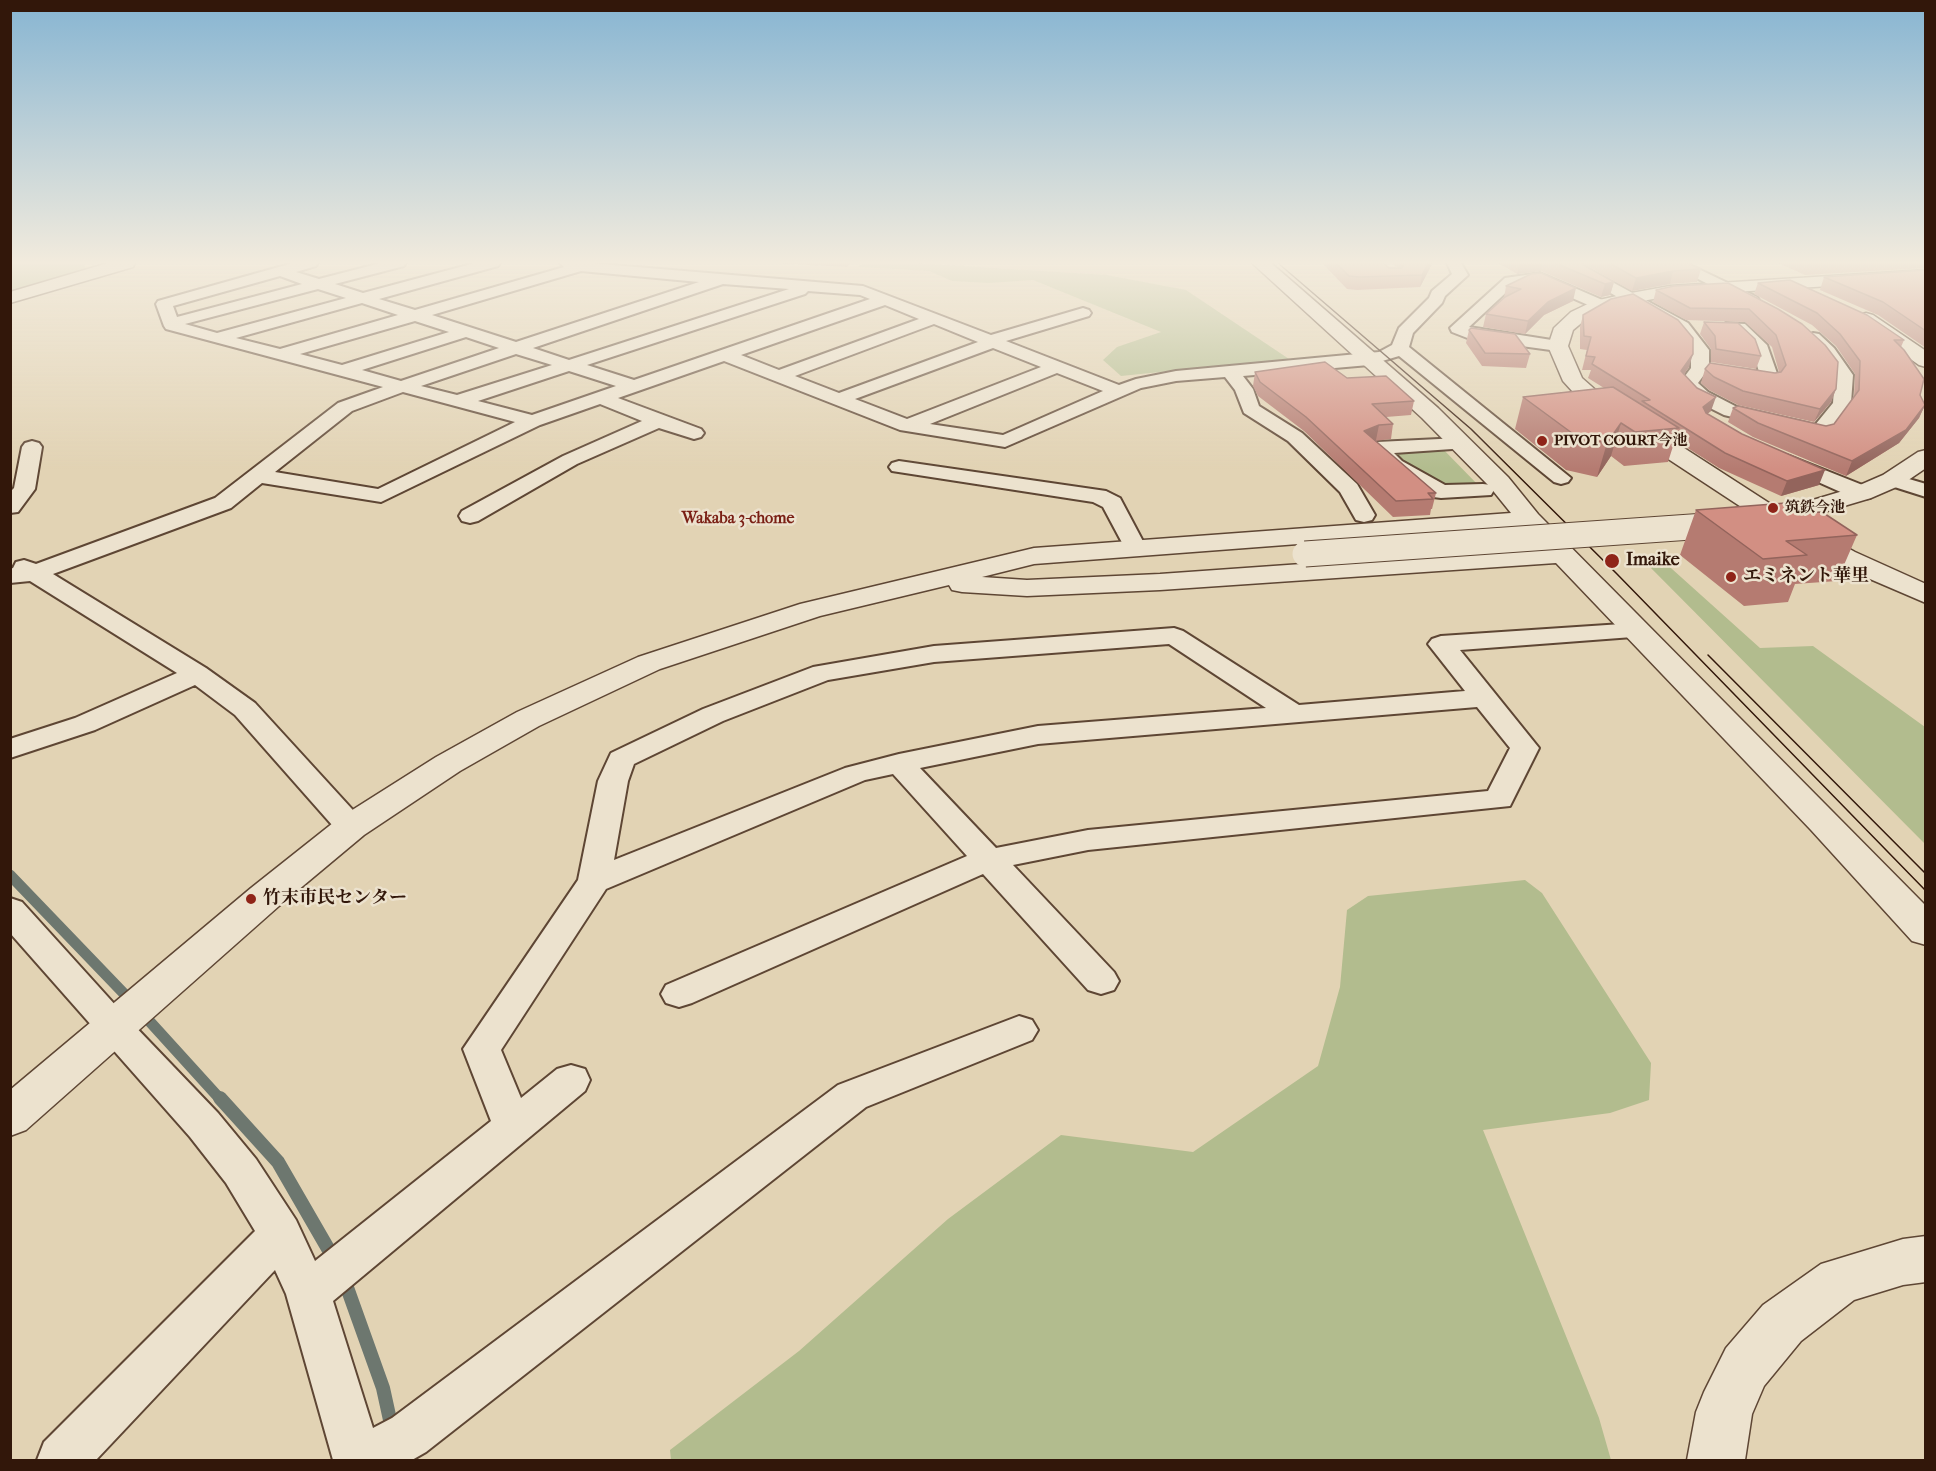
<!DOCTYPE html>
<html>
<head>
<meta charset="utf-8">
<style>
	body { margin:0 }
	#map { position:relative; width:1936px; height:1471px; overflow:hidden; background:#e2d3b4; font-family:"IM FELL French Canon",serif }
	canvas { display:block }
	.frame { position:absolute; inset:0; border:12px solid #32170a; pointer-events:none }
</style>
</head>
<body>
<div id="map">
<canvas width="1936" height="1471"></canvas>
<div class="frame"></div>
</div>
<script>
const g = document.querySelector('canvas').getContext('2d');
g.lineJoin = 'round';
function fill(path, color) {
  g.fillStyle = color;
  g.fill(path, 'evenodd');
}
function toPath(rows) {
  const path = new Path2D();
  for (const r of rows) {
    path.moveTo(r[0], r[1]);
    for (let i = 2; i < r.length; i += 2) path.lineTo(r[i], r[i + 1]);
  }
  return path;
}
function trace(path, color, width, dash) {
  g.strokeStyle = color;
  g.lineWidth = width;
  g.lineCap = dash ? 'butt' : 'round';
  g.setLineDash(dash || []);
  g.stroke(path);
}
function drawText(font, color, halo, rows, align = 'center') {
  g.font = font + ' "IM FELL French Canon","Noto Serif JP",serif';
  g.lineWidth = 5;
  g.setLineDash([]);
  g.textBaseline = 'middle';
  g.strokeStyle = halo;
  g.fillStyle = color;
  for (const [text, x, y, turn = 0] of rows) {
    g.save();
    g.translate(x, y);
    g.rotate((+turn || 0) * Math.PI / 180);
    g.textAlign = isNaN(turn) ? turn : align;
    if (halo) g.strokeText(text, 0, 0);
    g.fillText(text, 0, 0);
    g.restore();
  }
}
fill(toPath([
	[11,263,84,263,86,269,11,291],
	[863,263,916,263,1107,275,1186,290,1289,359,1121,376,1103,360,1117,347,1161,332,1033,280,989,283,952,281,929,271,858,267],
	[1442,448,1480,487,1446,489,1392,456,1395,451],
	[1662,560,1760,648,1813,646,1925,727,1925,844,1644,561],
	[1525,880,1542,893,1651,1063,1649,1100,1610,1113,1483,1130,1599,1418,1611,1460,671,1460,670,1450,799,1351,948,1219,1061,1135,1193,1152,1318,1066,1340,987,1347,910,1368,896]
]), '#b2bc8e');
trace(toPath([
	[10,875,133,1003],
	[142,1013,221,1100]
]), '#6d776f', 11);
trace(toPath([
	[220,1098,278,1162,334,1259],
	[344,1279,383,1388,392,1429]
]), '#6d776f', 14);
const minor = toPath([
	[293,263,318,263,316,266,296,272,319,279,381,263,406,263,404,266,335,284,363,293,475,263,500,263,498,266,379,299,415,310,564,267,560,263,589,263,863,286,991,335,1083,308,1089,310,1091,313,1089,316,1006,341,1119,385,1136,379,1176,371,1379,352,1392,345,1399,328,1429,298,1432,291,1452,274,1447,263,1461,263,1468,275,1445,296,1442,303,1413,333,1409,347,1571,478,1568,482,1561,484,1554,482,1399,356,1369,365,1243,376,1253,389,1259,406,1302,433,1357,484,1375,515,1372,520,1364,522,1356,520,1340,492,1288,441,1244,413,1235,390,1225,377,1176,381,1141,388,1005,447,900,430,724,361,618,398,701,429,704,433,701,437,694,439,659,428,577,464,478,521,470,523,462,521,459,516,462,511,563,456,642,421,600,404,540,425,381,502,262,483,231,508,53,574,206,668,255,703,362,820,367,827,362,834,351,837,340,834,235,715,195,685,95,730,10,758,10,739,75,718,177,673,30,581,10,583,10,569,13,568,16,562,24,560,36,564,215,498,338,403,383,387,166,329,164,326,156,304,158,301,293,263],
	[581,271,699,282,516,342,432,315,581,271],
	[280,276,302,284,177,317,173,306,280,276],
	[723,284,789,289,569,360,533,348,723,284],
	[318,289,346,298,217,333,185,324,318,289],
	[808,291,860,295,870,299,634,380,587,365,805,294,808,291],
	[362,303,398,315,280,349,236,338,362,303],
	[885,305,919,319,779,370,741,355,885,305],
	[415,321,449,332,342,365,300,354,415,321],
	[934,324,978,342,839,393,795,376,934,324],
	[466,337,499,348,401,381,362,370,466,337],
	[993,348,1041,367,907,419,855,399,993,348],
	[516,354,552,365,457,395,421,386,516,354],
	[569,371,616,386,532,415,478,401,569,371],
	[1057,373,1103,391,1003,435,930,424,1057,373],
	[403,392,515,422,378,489,275,472,352,411,403,392],
	[1559,263,1577,263,1688,323,1709,350,1709,368,1698,383,1708,392,1737,407,1815,425,1833,403,1835,375,1822,356,1805,338,1813,333,1819,334,1834,348,1853,375,1851,403,1827,436,1820,438,1724,415,1694,400,1679,384,1691,368,1691,350,1676,331,1559,263],
	[1667,263,1686,263,1757,297,1759,300,1751,305,1745,303,1667,263],
	[1540,273,1607,302,1609,305,1601,310,1595,308,1538,283,1514,285,1469,327,1558,341,1564,342,1567,346,1564,350,1558,351,1470,339,1452,332,1450,328,1505,278,1540,273],
	[1726,323,1745,324,1767,345,1779,379,1776,383,1770,384,1732,378,1729,374,1732,370,1738,369,1759,372,1753,351,1735,333,1720,332,1718,328,1726,323],
	[1460,438,1467,440,1470,444,1467,448,1394,453,1402,461,1445,485,1483,484,1491,485,1494,490,1491,495,1441,498,1433,497,1388,469,1367,448,1370,444,1377,442,1460,438],
	[32,441,39,443,42,447,35,489,18,512,10,513,10,492,14,488,22,447,25,443,32,441],
	[1787,455,1870,488,1873,493,1870,498,1862,499,1854,498,1780,465,1777,461,1780,457,1787,455],
	[899,461,1106,491,1120,498,1146,547,1143,552,1135,554,1127,552,1103,507,1093,502,892,471,889,467,892,463,899,461],
	[1892,474,1926,484,1926,497,1885,484,1881,480,1885,476,1892,474],
	[1637,623,1646,626,1650,631,1646,636,1460,650,1539,748,1510,806,1088,850,1013,865,1114,972,1119,981,1114,990,1101,994,1088,990,983,874,692,1003,679,1007,666,1003,661,994,666,985,967,856,893,774,865,780,606,889,501,1050,521,1098,557,1069,571,1065,585,1069,590,1080,585,1091,333,1301,373,1428,392,1418,838,1085,1019,1016,1032,1020,1038,1030,1032,1040,866,1107,426,1452,412,1460,333,1460,286,1294,275,1270,96,1460,37,1460,44,1442,255,1231,226,1183,190,1137,10,933,10,898,22,902,127,1018,218,1113,256,1159,296,1220,315,1261,491,1121,463,1049,578,880,598,781,611,753,703,709,813,667,934,646,1174,628,1183,631,1299,705,1465,691,1428,644,1432,639,1441,636,1637,623],
	[1169,644,1266,708,1038,726,899,754,845,768,614,860,628,781,634,764,723,721,828,680,934,662,1169,644],
	[1477,707,1510,748,1488,791,1088,830,996,848,920,768,1038,744,1477,707]
]);
const tertiary = toPath([
	[108,263,135,263,133,267,10,303,10,292,108,263],
	[1252,263,1271,263,1438,408,1508,477,1538,514,1926,906,1926,945,1912,941,1811,830,1556,563,1160,590,1027,596,962,592,952,590,949,585,820,616,660,669,539,726,460,771,364,835,279,906,26,1130,10,1136,10,1090,251,888,338,819,436,757,517,712,638,657,800,604,1034,548,1511,513,1490,487,1422,418,1252,263],
	[1523,527,1542,547,1160,574,1027,580,982,577,1034,564,1523,527],
	[1926,270,1926,280,1670,296,1631,303,1607,309,1585,320,1573,330,1568,346,1582,378,1599,393,1783,512,1786,508,1853,488,1883,475,1918,452,1926,450,1926,468,1901,485,1871,498,1797,520,1855,552,1926,584,1926,603,1835,564,1793,541,1583,403,1563,381,1548,346,1554,328,1571,312,1594,301,1631,293,1670,286,1926,270],
	[1866,313,1873,315,1926,351,1926,367,1919,365,1859,323,1857,319,1859,315,1866,313],
	[1926,1236,1926,1282,1903,1285,1854,1300,1801,1341,1764,1386,1752,1414,1745,1460,1687,1460,1696,1412,1704,1392,1726,1348,1763,1305,1821,1264,1903,1239,1926,1236]
]);
trace(minor, '#5e4634', 4);
trace(tertiary, '#5e4634', 3);
fill(minor, '#ece2ce');
fill(tertiary, '#ece2ce');
trace(toPath([
	[1278,263,1471,429,1617,574,1926,891],
	[1708,655,1926,874]
]), '#32170a', 1.5);
const tertiaryBridge = toPath([
	[1305,554,1734,524]
]);
trace(tertiaryBridge, '#5e4634', 27, []);
trace(tertiaryBridge, '#ece2ce', 25);
fill(toPath([
	[773,263,851,263,847,267],
	[1322,263,1384,263,1389,268,1397,268,1392,263,1432,263,1431,266,1420,287,1357,290,1347,289],
	[1498,263,1580,263,1614,282,1610,295,1601,297,1541,271,1517,274],
	[1582,263,1688,263,1701,269,1697,282,1670,284,1632,291],
	[1778,263,1926,263,1926,268,1805,275],
	[1926,270,1926,348,1878,315,1820,290,1824,277],
	[1728,283,1836,389,1831,402,1814,422,1738,405,1709,390,1701,383,1705,369,1775,373,1779,372,1772,347,1745,322,1686,320,1653,302,1656,290],
	[1758,283,1904,340,1901,347,1920,395,1925,405,1919,418,1899,443,1846,476,1753,437,1728,422,1733,408,1826,426,1834,424,1854,397,1855,374,1836,346,1812,325,1754,294],
	[1506,286,1573,301,1544,315,1525,334,1483,327,1486,314,1504,298],
	[1583,315,1689,367,1684,374,1711,411,1707,414,1819,485,1781,496,1719,468,1675,440,1668,462,1624,466,1611,456,1597,477,1566,470,1515,429,1523,397,1604,388,1588,378,1591,370,1582,370,1587,350,1580,349,1580,327],
	[1704,322,1761,356,1756,369,1711,362,1711,349,1700,334],
	[1469,330,1530,354,1526,368,1482,366,1466,343],
	[1255,372,1347,378,1414,401,1411,415,1386,417,1393,424,1391,439,1375,441,1436,493,1432,509,1431,509,1430,515,1393,517,1304,431,1258,396,1253,386],
	[1696,510,1800,513,1857,535,1837,581,1795,584,1788,602,1744,606,1680,555]
]), '#b57b71');
fill(toPath([
	[1429,263,1432,263,1431,266,1420,287,1422,275],
	[1520,263,1543,263,1541,271,1517,274],
	[1673,271,1670,284,1632,291,1636,278],
	[1614,282,1610,295,1601,297,1605,284],
	[1576,288,1573,301,1544,315,1525,334,1528,321,1548,302],
	[1693,354,1689,367,1677,384,1681,371],
	[1836,389,1831,402,1814,422,1820,409],
	[1716,397,1711,411,1698,421,1703,407],
	[1925,405,1919,418,1899,443,1846,476,1852,461],
	[1621,423,1611,456,1597,477,1607,443],
	[1379,425,1376,440,1361,446,1364,431],
	[1825,470,1819,485,1781,496,1787,481]
]), '#93645c');
const building = toPath([
	[1336,263,1384,263,1389,268,1402,268,1404,263,1429,263,1422,275,1359,277,1349,276,1336,263],
	[1555,263,1580,263,1614,282,1605,284,1555,263],
	[1609,263,1688,263,1701,269,1673,271,1636,278,1609,263],
	[1926,270,1926,331,1883,302,1824,277,1926,270],
	[1541,273,1576,288,1548,302,1528,321,1486,314,1505,297,1521,289,1506,286,1531,274,1541,273],
	[1790,280,1867,315,1904,340,1894,340,1904,350,1924,379,1920,395,1925,405,1906,430,1852,461,1758,423,1733,408,1738,406,1826,426,1834,424,1859,390,1860,361,1840,334,1817,313,1758,283,1790,280],
	[1728,283,1778,309,1802,324,1825,345,1838,362,1836,389,1820,409,1743,391,1714,377,1705,369,1710,363,1775,373,1781,372,1786,365,1776,335,1749,309,1690,308,1656,290,1674,286,1728,283],
	[1633,294,1678,320,1693,338,1693,354,1681,371,1697,388,1716,397,1703,407,1706,413,1742,434,1825,470,1787,481,1725,453,1642,401,1650,400,1592,364,1595,357,1586,356,1591,337,1584,336,1583,315,1611,299,1633,294],
	[1704,322,1738,323,1755,339,1761,356,1716,349,1715,336,1704,322],
	[1471,328,1515,334,1530,354,1485,353,1469,330,1471,328],
	[1325,362,1347,378,1386,376,1414,401,1372,404,1393,424,1379,425,1364,431,1436,493,1428,493,1433,499,1396,501,1306,417,1260,382,1255,372,1325,362],
	[1613,387,1679,428,1635,432,1621,423,1607,443,1576,436,1523,397,1613,387],
	[1786,503,1800,513,1822,512,1857,535,1786,541,1807,555,1763,559,1696,510,1786,503]
]);
fill(building, '#d28f83');
trace(building, '#93645c', 1.5);
const sky = g.createLinearGradient(0, 0, 0, 469);
sky.addColorStop(0, '#87b5d2');
sky.addColorStop(0.56, '#f2ebdd');
sky.addColorStop(1, '#f2ebdd00');
g.fillStyle = sky;
g.fillRect(0, 0, 1936, 469);
for (const [x, y, r, color] of [
	[1542,441,6,"#8f2418"],
	[1773,508,6,"#8f2418"],
	[1612,561,8,"#8f2418"],
	[1731,577,6,"#8f2418"],
	[251,899,6,"#8f2418"]
]) {
  const dot = new Path2D();
  dot.arc(x, y, r, 0, 2 * Math.PI);
  g.fillStyle = color;
  g.fill(dot);
  trace(dot, '#ece2ce', 2);
}
drawText('bold 15px', '#32170a', '#ece2ce', [
	["PIVOT COURT今池",1554,441],
	["筑鉄今池",1785,508]
], 'left');
drawText('bold 16px', '#7a1f14', '#ece2ce', [
	["Wakaba 3-chome",738,519]
]);
drawText('bold 18px', '#32170a', '#ece2ce', [
	["Imaike",1626,561],
	["エミネント華里",1743,577],
	["竹末市民センター",263,899]
], 'left');
</script>
</body>
</html>
